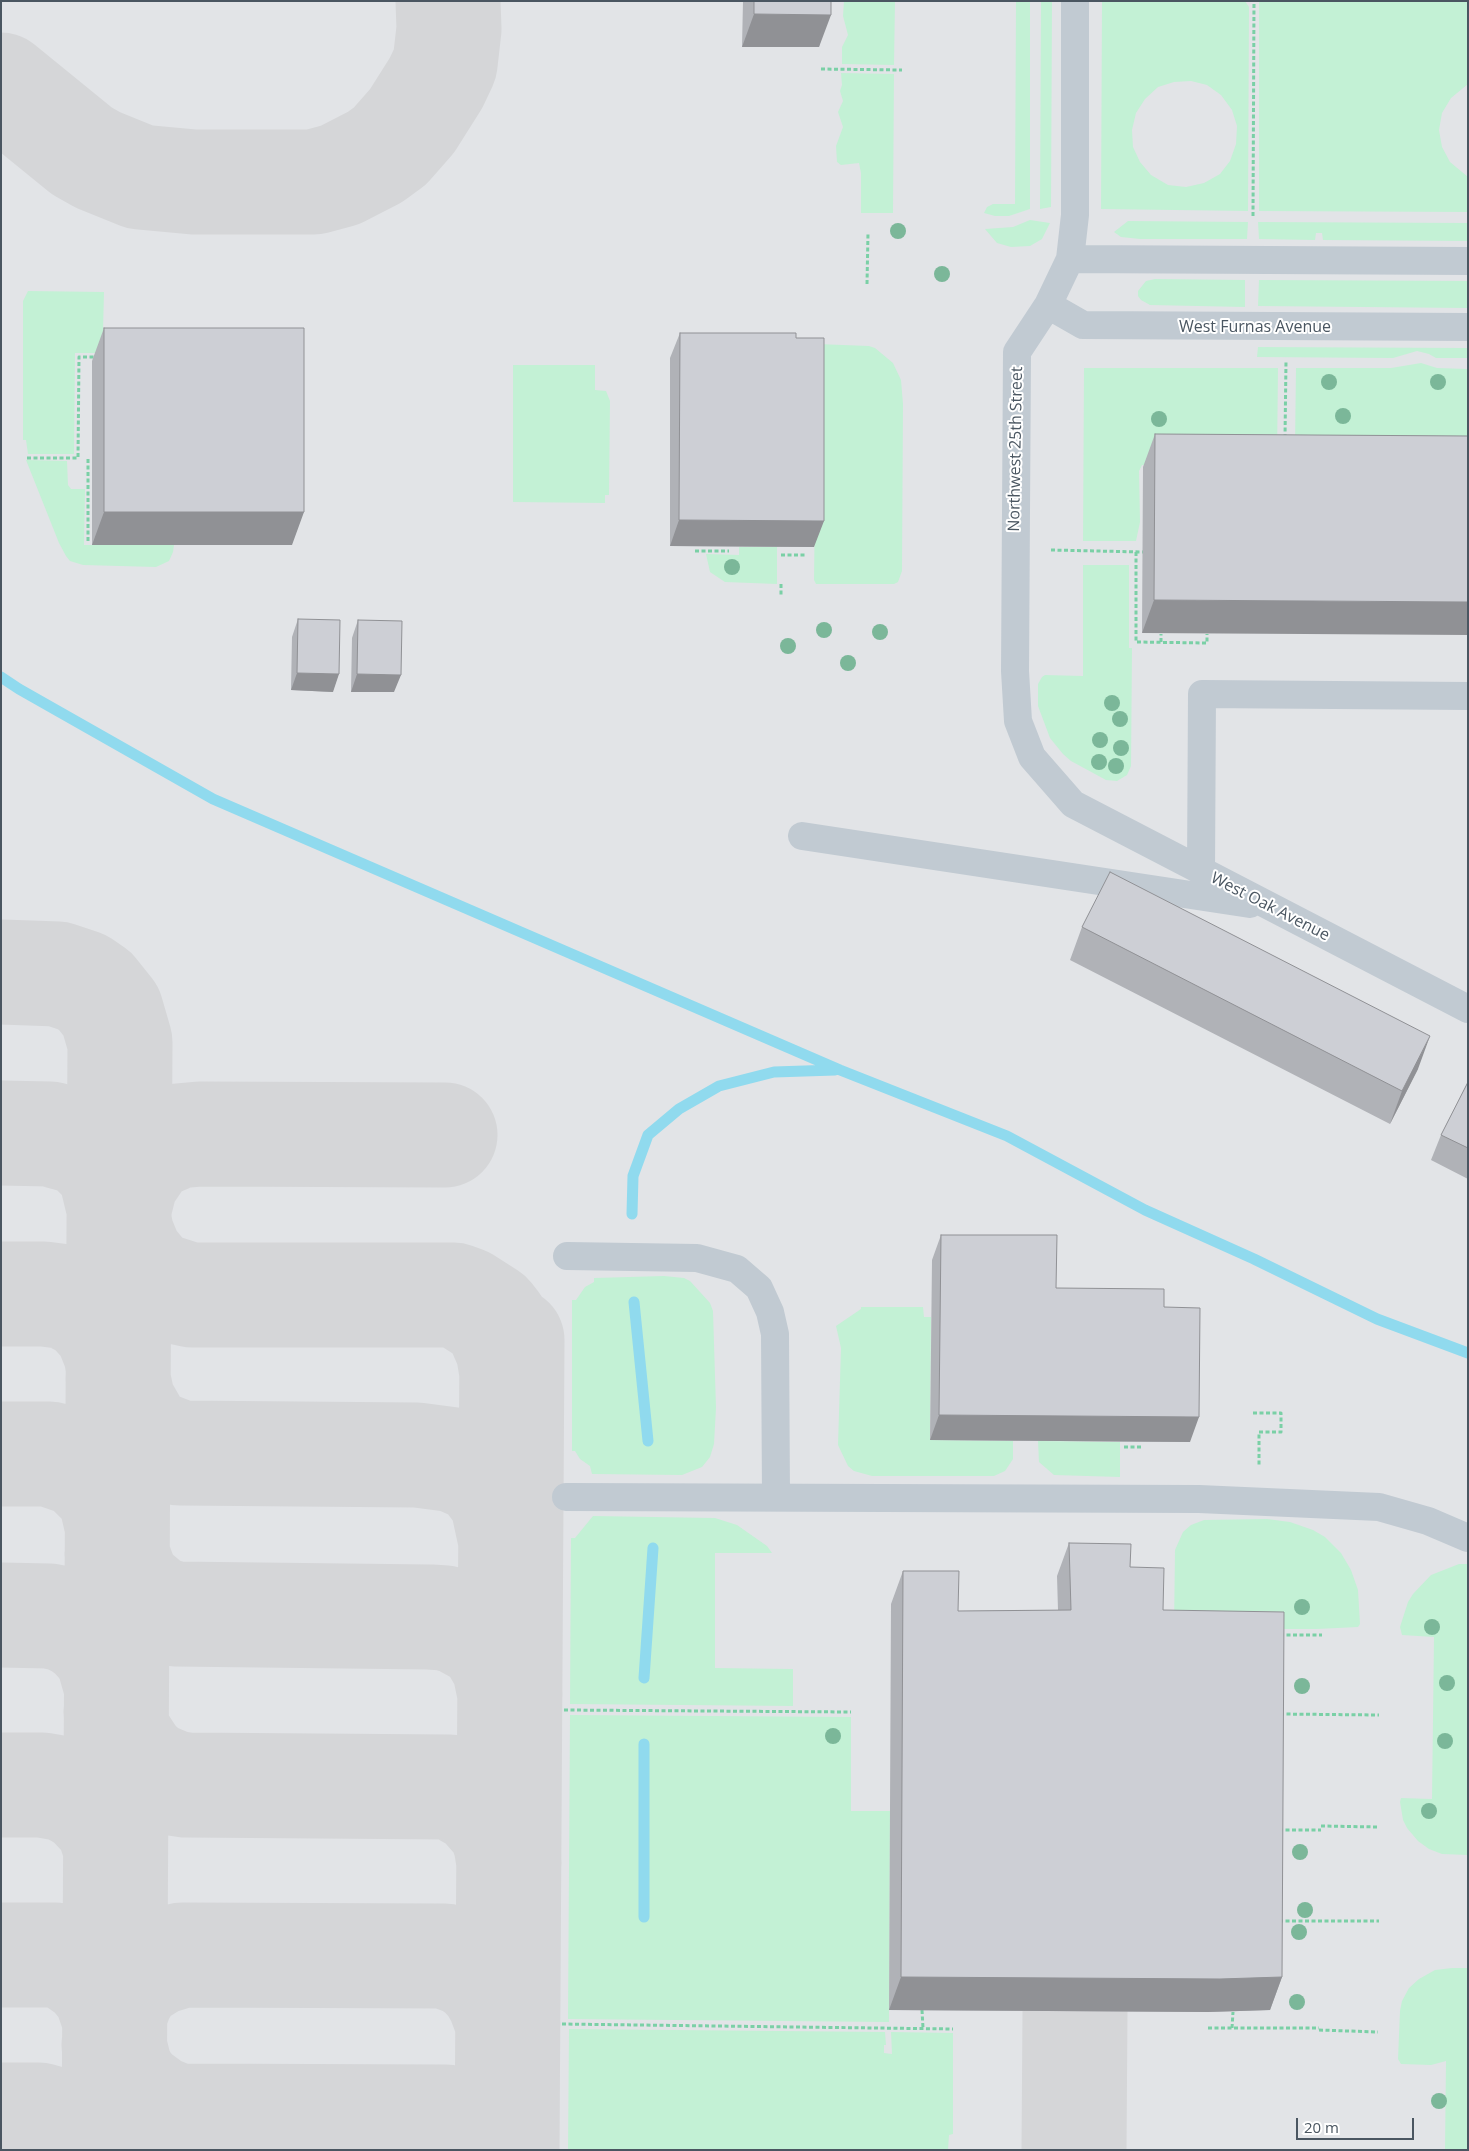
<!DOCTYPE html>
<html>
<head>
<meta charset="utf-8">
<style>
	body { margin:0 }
	#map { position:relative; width:1469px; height:2151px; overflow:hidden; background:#f5f3f3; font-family:"Open Sans",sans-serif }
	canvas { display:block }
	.frame { position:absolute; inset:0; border:2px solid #4a5661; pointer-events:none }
	.scale { position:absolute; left:1296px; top:2118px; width:118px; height:22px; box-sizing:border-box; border:2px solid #4a5661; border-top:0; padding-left:6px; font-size:15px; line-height:18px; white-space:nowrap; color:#4a5661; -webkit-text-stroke:4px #fff; paint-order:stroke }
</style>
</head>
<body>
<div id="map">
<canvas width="1469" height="2151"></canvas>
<div class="frame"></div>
<div class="scale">20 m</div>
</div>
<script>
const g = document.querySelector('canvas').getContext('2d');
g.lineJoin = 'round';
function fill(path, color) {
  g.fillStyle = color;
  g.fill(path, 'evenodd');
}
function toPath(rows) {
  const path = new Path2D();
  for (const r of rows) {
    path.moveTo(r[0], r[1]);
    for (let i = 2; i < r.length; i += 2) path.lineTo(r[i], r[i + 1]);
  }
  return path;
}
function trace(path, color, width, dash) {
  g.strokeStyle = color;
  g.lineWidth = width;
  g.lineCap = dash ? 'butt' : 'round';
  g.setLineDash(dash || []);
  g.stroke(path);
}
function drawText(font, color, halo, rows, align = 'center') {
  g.font = font + ' "Open Sans",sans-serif';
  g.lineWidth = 4;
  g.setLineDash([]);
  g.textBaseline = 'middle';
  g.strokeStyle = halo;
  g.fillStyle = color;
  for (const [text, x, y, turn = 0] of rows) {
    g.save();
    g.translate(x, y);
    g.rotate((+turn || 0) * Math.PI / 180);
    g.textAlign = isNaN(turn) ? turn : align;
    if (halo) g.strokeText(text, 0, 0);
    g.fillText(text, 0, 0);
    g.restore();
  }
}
fill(toPath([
	[1,1,1468,1,1468,2150,1,2150]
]), '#e2e4e7');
fill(toPath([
	[844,1,895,1,894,65,842,64,842,47,848,35,843,16],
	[1016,1,1030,1,1030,209,1009,216,995,216,984,213,987,207,993,204,1015,204],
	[1041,1,1052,1,1051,207,1040,209],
	[1102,1,1245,1,1249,7,1248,211,1101,209],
	[1191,81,1207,85,1221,95,1232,110,1237,126,1236,144,1230,161,1220,174,1204,183,1186,187,1168,185,1151,175,1140,162,1133,147,1132,130,1136,113,1145,99,1158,87,1174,82],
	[1259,1,1468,1,1468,84,1451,98,1442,113,1439,130,1442,147,1450,162,1468,177,1468,212,1259,211],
	[841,73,894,74,893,213,861,213,861,173,859,163,841,165,837,162,836,146,843,127,838,112,843,101,840,91,842,85],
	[1030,220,1050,223,1042,239,1030,246,1011,247,997,243,985,229,1013,227],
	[1128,221,1248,222,1247,239,1140,239,1121,237,1114,232],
	[1258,222,1468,223,1468,241,1323,240,1322,233,1316,233,1315,240,1259,239],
	[1155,279,1245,280,1245,307,1150,305,1141,300,1138,296,1138,291,1146,281],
	[1259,280,1468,281,1468,308,1258,306],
	[28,291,104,292,103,331,118,353,75,353,74,454,28,454,26,440,23,440,23,301],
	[817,344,869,346,875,348,893,363,901,380,903,404,902,571,898,582,894,584,816,584,814,580],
	[1258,347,1468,348,1468,358,1436,358,1429,354,1417,351,1393,358,1257,357],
	[1421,363,1437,368,1468,369,1468,462,1295,446,1296,368,1391,368],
	[513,365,595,365,595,390,606,391,610,401,609,495,605,495,605,503,513,502],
	[1084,368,1278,368,1277,459,1255,467,1142,465,1139,471,1140,522,1136,541,1083,541],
	[26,460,67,461,68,485,71,489,85,489,84,545,174,545,173,552,169,561,156,567,83,565,70,561,66,556,59,543],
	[739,547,777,547,777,584,725,582,710,572,706,554,739,555],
	[1083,565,1129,565,1129,648,1132,648,1131,766,1127,775,1117,781,1106,780,1071,761,1063,754,1050,738,1038,706,1038,684,1042,677,1045,675,1083,676],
	[664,1276,684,1278,690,1281,710,1303,713,1311,716,1408,714,1444,710,1457,702,1467,682,1475,592,1474,590,1466,580,1459,575,1451,572,1451,572,1300,576,1300,585,1287,594,1282,594,1278],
	[861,1307,923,1307,924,1317,931,1317,930,1440,1013,1441,1013,1459,1005,1471,994,1476,872,1476,854,1471,848,1466,838,1445,841,1348,836,1326,861,1309],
	[1038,1441,1120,1442,1120,1477,1054,1475,1039,1462],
	[593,1516,715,1518,737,1525,767,1546,772,1553,715,1553,715,1668,793,1669,793,1706,570,1704,571,1538,575,1538],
	[1267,1519,1290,1522,1313,1530,1325,1537,1341,1553,1351,1570,1358,1590,1360,1624,1358,1627,1317,1629,1174,1629,1175,1550,1183,1532,1191,1525,1204,1520],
	[1459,1564,1468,1564,1468,1855,1442,1854,1429,1849,1418,1841,1407,1828,1403,1820,1400,1802,1401,1798,1432,1799,1434,1637,1402,1635,1400,1627,1408,1602,1413,1594,1431,1575],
	[570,1715,851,1717,851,1811,890,1811,889,2022,568,2019],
	[1452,1968,1468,1968,1468,2150,1445,2150,1446,2061,1431,2065,1401,2064,1398,2059,1400,2011,1402,2001,1409,1988,1419,1979,1435,1970],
	[569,2029,885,2032,886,2045,884,2045,884,2053,892,2054,891,2032,953,2033,953,2134,949,2135,948,2150,568,2150]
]), '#c3f1d5');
trace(toPath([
	[1,677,19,689,213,799,840,1070,1007,1136,1145,1210,1254,1259,1377,1319,1468,1353],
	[632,1214,633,1176,648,1135,679,1109,719,1086,774,1072,835,1070],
	[634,1302,648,1441],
	[644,1678,653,1548],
	[644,1744,644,1917]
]), '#90daee', 11);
trace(toPath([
	[1,85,82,151,98,160,140,177,194,182,314,182,340,175,375,157,390,146,412,121,436,83,445,64,449,29,448,1],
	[1,972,58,974,82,982,95,991,111,1011,120,1042,114,2150],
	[1,1133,50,1134,76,1141,88,1147,106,1165,111,1175,119,1208],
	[119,1208,126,1180,141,1158,152,1147,178,1136,200,1134,445,1135],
	[119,1221,122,1236,131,1258,146,1276,158,1285,183,1293,192,1295,454,1295,465,1299,490,1315,497,1324,508,1349,511,1367],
	[1,1294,44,1294,67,1297,88,1308,106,1328,116,1353,118,1366],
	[118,1379,123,1403,139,1431,145,1438,154,1443,180,1453,417,1455,455,1460,473,1468,484,1475,494,1488,502,1500,510,1537],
	[1,1454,50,1454,82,1465,105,1488,111,1499,117,1525],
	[117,1555,127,1582,137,1593,155,1608,175,1614,430,1617,445,1618,459,1622,481,1634,491,1643,504,1665,510,1694],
	[1,1615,49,1616,64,1619,79,1626,90,1634,100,1645,108,1657,116,1685],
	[116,1711,117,1728,121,1738,134,1758,142,1767,154,1775,173,1783,186,1785,449,1787,456,1789,479,1802,500,1826,506,1844,509,1863],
	[1,1785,42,1785,65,1789,77,1795,88,1802,104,1819,109,1828,115,1846],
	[1,1955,55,1955,65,1957,77,1964,90,1973,105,1991,114,2017],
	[114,2017,121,1997,131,1980,137,1975,156,1963,182,1955,445,1956,467,1964,479,1972,491,1985,499,1999,508,2023],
	[114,2045,120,2069,126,2081,136,2093,155,2107,177,2116,446,2117,466,2123,477,2130,496,2150],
	[1,2115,39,2115,81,2127,94,2136,104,2150],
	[507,2150,512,1340],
	[1074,2150,1075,2011]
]), '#d5d6d8', 105);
trace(toPath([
	[821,69,902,70],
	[1253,216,1254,1],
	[867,284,868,233],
	[1285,438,1286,361],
	[27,458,78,458,79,357,98,357],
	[88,541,88,458],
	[1051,550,1143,552],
	[695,551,729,551],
	[1136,552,1136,642,1207,643,1207,634],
	[781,555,805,555],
	[781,584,781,595],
	[1161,642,1161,634],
	[1253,1413,1281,1413,1281,1432,1259,1432,1259,1466],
	[1124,1447,1142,1447],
	[1280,1635,1322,1635],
	[564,1710,851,1712],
	[1280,1714,1379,1715],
	[1321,1826,1379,1827],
	[1279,1830,1321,1830],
	[1279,1921,1379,1921],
	[922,2010,923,2028],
	[562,2024,953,2029],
	[1208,2028,1319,2028],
	[1232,2028,1233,2012],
	[1319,2030,1378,2032]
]), '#7ad0a6', 3, [4, 2.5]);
trace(toPath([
	[1075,1,1075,215,1070,259,1048,305,1017,352,1015,671,1018,721,1032,757,1073,804,1468,1009],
	[1070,259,1468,261],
	[1048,305,1083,325,1468,327],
	[802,836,1250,904],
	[1201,871,1202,694,1468,696],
	[567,1256,697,1258,737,1269,759,1288,770,1312,775,1334,776,1497],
	[566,1497,1199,1499,1379,1507,1428,1521,1468,1538]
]), '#c1cad2', 28);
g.fillStyle = '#7bb799';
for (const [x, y] of [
	[898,231],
	[942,274],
	[1329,382],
	[1438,382],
	[1343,416],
	[1159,419],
	[732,567],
	[824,630],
	[880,632],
	[788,646],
	[848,663],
	[1112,703],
	[1120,719],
	[1100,740],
	[1121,748],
	[1099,762],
	[1116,766],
	[1302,1607],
	[1432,1627],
	[1447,1683],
	[1302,1686],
	[833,1736],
	[1445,1741],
	[1429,1811],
	[1300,1852],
	[1305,1910],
	[1299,1932],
	[1297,2002],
	[1439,2101]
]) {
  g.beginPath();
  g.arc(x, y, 8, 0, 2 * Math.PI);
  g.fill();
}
fill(toPath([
	[743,1,831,1,819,47,742,47],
	[104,328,292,545,92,545,92,361],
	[680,333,796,338,814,547,670,546,670,358],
	[1155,434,1468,436,1142,633,1143,467],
	[298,619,333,692,291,690,292,637],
	[358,620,394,692,351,692,352,638],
	[1082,927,1418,1069,1390,1124,1070,960],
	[1468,1082,1468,1179,1431,1160,1441,1135],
	[941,1235,1056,1288,1164,1307,1190,1442,930,1440,932,1260],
	[1069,1543,1130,1567,1163,1610,1282,1977,1270,2010,1208,2012,889,2010,891,1604,903,1571,958,1611,1058,1610,1057,1576]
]), '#b0b2b7');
fill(toPath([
	[754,14,831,15,819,47,742,47],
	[104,512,304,512,292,545,92,545],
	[679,520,824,521,814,547,670,546],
	[1154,600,1468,602,1468,635,1142,633],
	[297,673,339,674,333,692,291,690],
	[357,674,401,675,394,692,351,692],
	[1430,1036,1418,1069,1390,1124,1402,1091],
	[939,1415,1199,1417,1190,1442,930,1440],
	[901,1977,1282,1977,1270,2010,1208,2012,889,2010]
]), '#909195');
const building = toPath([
	[754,1,831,1,831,15,754,14,754,1],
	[104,328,304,328,304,512,104,512,104,328],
	[680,333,796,333,796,338,824,338,824,521,679,520,680,333],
	[1155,434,1468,436,1468,602,1154,600,1155,434],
	[298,619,340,620,339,674,297,673,298,619],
	[358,620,402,621,401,675,357,674,358,620],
	[1110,872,1430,1036,1402,1091,1082,927,1110,872],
	[1468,1082,1468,1148,1441,1135,1468,1082],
	[941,1235,1057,1235,1056,1288,1164,1289,1164,1307,1200,1308,1199,1417,939,1415,941,1235],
	[1069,1543,1131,1544,1130,1567,1164,1568,1163,1610,1284,1612,1282,1977,1220,1979,901,1977,903,1571,959,1571,958,1611,1071,1610,1069,1543]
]);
fill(building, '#cdcfd5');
trace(building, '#909195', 1);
drawText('16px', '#4a5661', '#fff', [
	["West Furnas Avenue",1255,327],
	["Northwest 25th Street",1016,449,-89],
	["West Oak Avenue",1270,907,27]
]);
</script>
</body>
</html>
